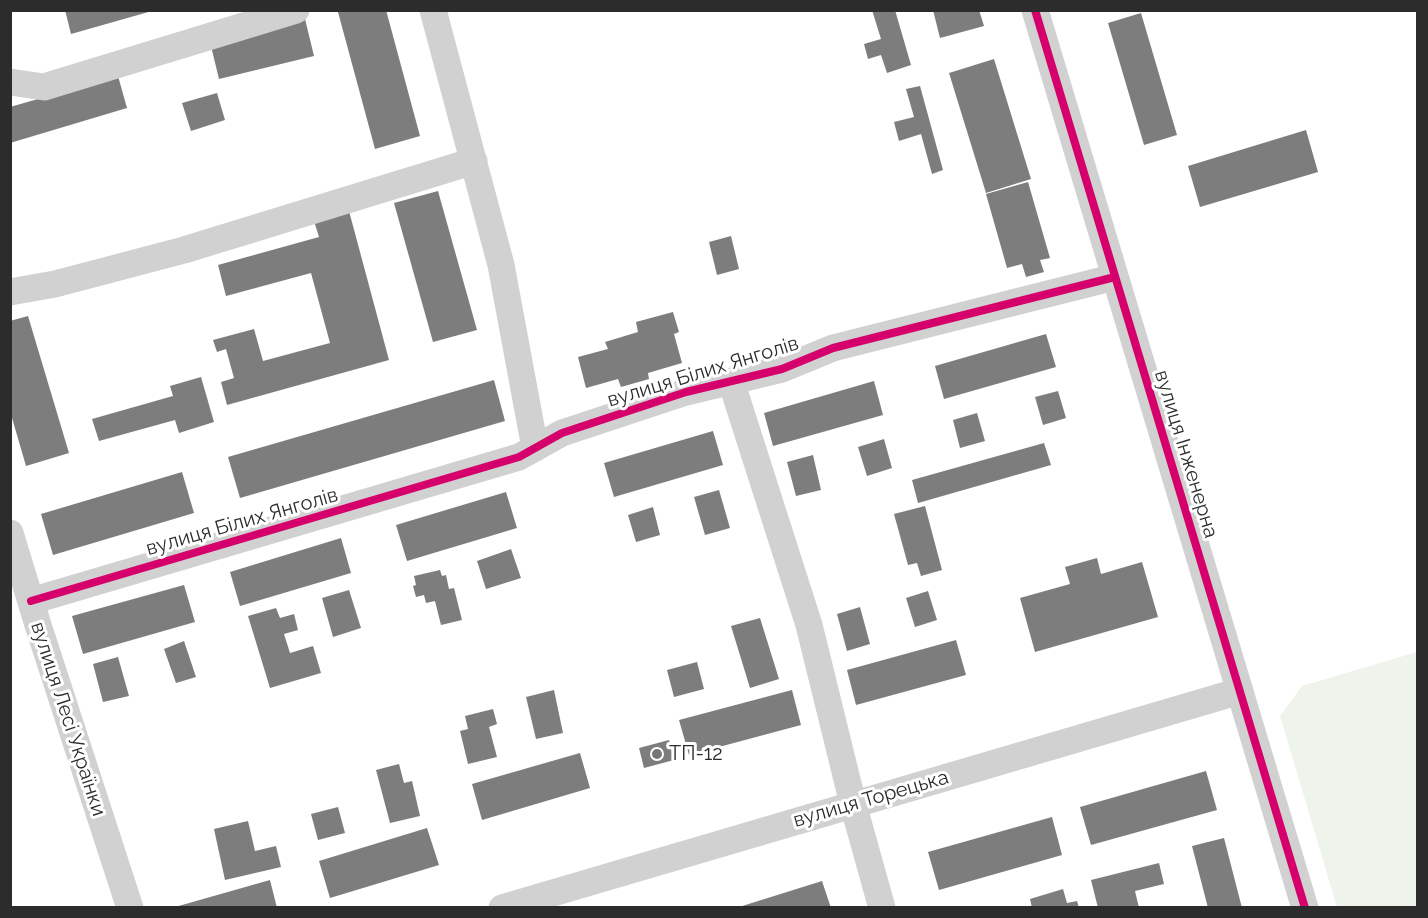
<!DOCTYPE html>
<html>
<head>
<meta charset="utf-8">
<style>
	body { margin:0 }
	#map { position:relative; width:1428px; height:918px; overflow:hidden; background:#fff; font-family:Raleway,sans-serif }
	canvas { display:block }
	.frame { position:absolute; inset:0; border:12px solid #2c2c2c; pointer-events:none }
</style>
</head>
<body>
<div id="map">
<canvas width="1428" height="918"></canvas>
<div class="frame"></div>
</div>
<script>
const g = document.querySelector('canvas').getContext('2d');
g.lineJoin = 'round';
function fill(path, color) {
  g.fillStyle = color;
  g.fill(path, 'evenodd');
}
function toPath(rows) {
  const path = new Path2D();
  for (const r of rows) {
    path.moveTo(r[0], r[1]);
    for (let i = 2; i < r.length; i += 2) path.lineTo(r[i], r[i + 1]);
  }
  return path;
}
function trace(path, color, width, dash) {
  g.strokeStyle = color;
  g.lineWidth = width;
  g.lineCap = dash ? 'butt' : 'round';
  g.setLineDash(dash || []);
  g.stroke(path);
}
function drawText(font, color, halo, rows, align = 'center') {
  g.font = font + ' Raleway,sans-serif';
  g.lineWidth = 6;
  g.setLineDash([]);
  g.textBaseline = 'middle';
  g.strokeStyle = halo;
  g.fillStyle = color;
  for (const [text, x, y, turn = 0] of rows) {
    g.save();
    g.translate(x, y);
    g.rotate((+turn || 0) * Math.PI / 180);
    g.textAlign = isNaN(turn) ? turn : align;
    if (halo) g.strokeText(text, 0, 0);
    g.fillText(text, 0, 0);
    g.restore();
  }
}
fill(toPath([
	[1417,652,1417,907,1337,907,1280,716,1302,686]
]), '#eef3eb');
fill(toPath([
	[65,10,152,10,152,11,71,34],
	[343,10,386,10,420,136,375,149,338,12],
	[872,10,895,10,911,65,887,73,881,55,868,59,864,44,881,39],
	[933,10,979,10,984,26,940,38],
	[1141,13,1177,135,1144,145,1108,23],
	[305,19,314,56,219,79,210,42],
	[994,59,1031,179,986,193,949,73],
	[118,76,127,108,10,143,10,107],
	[920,86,943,170,932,174,921,134,899,141,894,122,914,117,906,89],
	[217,93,225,120,191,131,182,103],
	[1306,130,1318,172,1200,207,1188,166],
	[1028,182,1050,258,1040,260,1044,272,1026,277,1022,264,1007,268,986,194],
	[438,191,477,330,433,342,394,203],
	[349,211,389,360,227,405,221,382,234,378,226,349,217,352,213,340,254,329,263,361,330,343,311,273,226,296,218,265,319,237,314,221],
	[731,236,739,269,717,275,709,242],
	[673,312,679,332,674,334,682,363,648,373,649,379,621,387,618,379,586,388,578,357,608,349,605,342,638,332,636,322],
	[28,316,69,453,26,466,10,411,10,321],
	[1046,334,1056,367,944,399,935,366],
	[201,377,214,422,179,433,175,420,99,441,92,419,173,396,170,386],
	[494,380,505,421,240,498,228,457],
	[874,381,883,415,773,446,764,413],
	[1058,391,1066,418,1043,425,1035,397],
	[977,413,985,441,960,448,953,420],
	[713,431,723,465,614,497,604,463],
	[884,439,892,468,867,476,858,447],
	[1044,443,1051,465,918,503,912,480],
	[813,455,821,490,796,496,787,462],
	[182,472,194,513,53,555,41,514],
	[719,490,730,528,705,535,694,497],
	[506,492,517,528,407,561,396,525],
	[925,506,942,570,921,576,917,563,908,565,894,514],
	[653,507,660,535,636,542,628,515],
	[341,538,351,573,240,606,230,572],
	[511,549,521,578,486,589,477,561],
	[1097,558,1101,574,1142,562,1158,617,1035,652,1020,598,1070,584,1065,567],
	[440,570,442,576,446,575,449,589,454,588,462,620,441,625,435,601,426,603,424,595,416,597,413,586,416,585,414,576],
	[184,585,195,622,83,654,72,616],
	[349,590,361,628,333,637,322,598],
	[928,591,937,620,915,627,906,598],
	[860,607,870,644,847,651,837,614],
	[276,608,280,618,294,614,298,630,284,634,290,653,313,646,321,673,270,688,248,616],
	[760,618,779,679,750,688,731,626],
	[956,640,966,675,856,705,847,670],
	[184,641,196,677,176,683,164,649],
	[118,657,129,696,103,702,93,664],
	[697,662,704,689,674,697,667,670],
	[554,690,563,733,536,739,526,697],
	[792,690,801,725,689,755,679,720],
	[493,709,497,724,489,727,497,757,468,764,460,731,468,729,465,716],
	[669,740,674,760,644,768,639,748],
	[580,753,590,788,482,820,472,784],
	[399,764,404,783,412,781,420,816,390,823,376,770],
	[1206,771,1217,810,1091,845,1080,807],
	[338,807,345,833,318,840,311,814],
	[1052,817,1062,855,939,890,928,852],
	[248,821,255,851,276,846,281,867,225,880,214,829],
	[427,828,439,865,330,898,319,861],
	[1224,838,1242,908,1208,908,1192,846],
	[1159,863,1164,884,1135,891,1139,908,1098,908,1091,880],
	[270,880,277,908,175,908,175,907],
	[822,881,831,908,740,908,739,907],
	[1063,889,1067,903,1077,901,1079,908,1032,908,1030,899]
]), '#7d7d7d');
trace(toPath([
	[433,10,501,265,535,448],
	[1035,10,1305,908],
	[10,82,44,87,296,10],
	[10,292,55,284,184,250,474,161],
	[731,381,809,625,853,804,882,908],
	[10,533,38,625,130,908],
	[31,601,519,457,562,433,686,392,782,369,833,348,1115,277],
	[502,908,1240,691]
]), '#d1d1d1', 27);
trace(toPath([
	[1035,10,1305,908],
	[31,601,519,457,562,433,686,392,782,369,833,348,1115,277]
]), '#d6006c', 8);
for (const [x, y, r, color] of [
	[657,754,6,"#767676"]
]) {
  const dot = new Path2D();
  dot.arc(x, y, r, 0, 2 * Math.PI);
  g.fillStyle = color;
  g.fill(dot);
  trace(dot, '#fff', 2);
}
drawText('20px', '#2c2c2c', '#fff', [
	["вулиця Білих Янголів",703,372,-17],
	["вулиця Інженерна",1186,454,73],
	["вулиця Білих Янголів",242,522,-16],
	["вулиця Лесі Українки",68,719,72],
	["вулиця Торецька",871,799,-16]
]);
drawText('20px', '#2c2c2c', '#fff', [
	["ТП-12",669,754]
], 'left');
</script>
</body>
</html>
